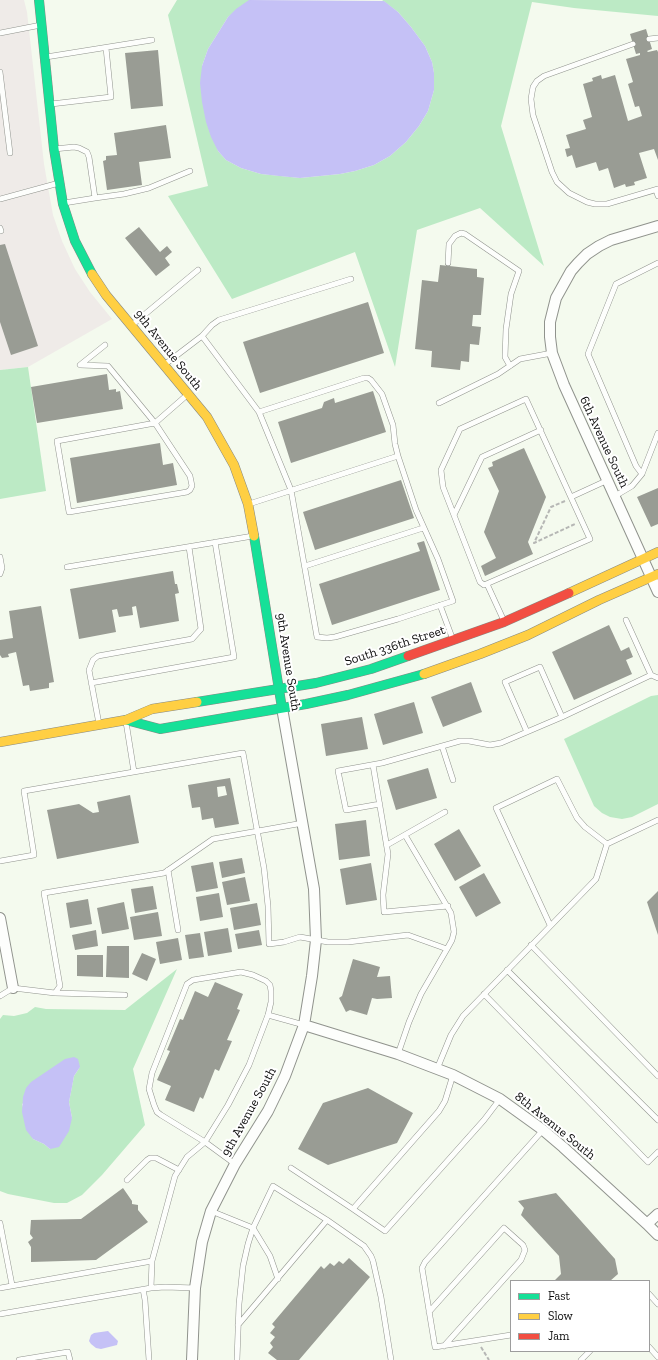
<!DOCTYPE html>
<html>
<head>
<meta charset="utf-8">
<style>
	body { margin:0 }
	#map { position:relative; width:658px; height:1360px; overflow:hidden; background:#f4faee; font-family:"Zilla Slab",serif }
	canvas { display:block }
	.legend { position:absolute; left:510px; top:1280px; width:140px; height:72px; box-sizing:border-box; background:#fff; border:1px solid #9d9d9d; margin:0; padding:5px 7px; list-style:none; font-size:12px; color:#0b0b0b }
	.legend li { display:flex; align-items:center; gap:8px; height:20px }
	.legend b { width:20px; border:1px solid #9d9d9d }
</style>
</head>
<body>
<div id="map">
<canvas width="658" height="1360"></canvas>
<ul class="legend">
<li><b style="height:5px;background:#16e098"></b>Fast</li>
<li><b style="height:5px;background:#ffcf43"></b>Slow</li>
<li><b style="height:5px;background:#f24e42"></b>Jam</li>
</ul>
</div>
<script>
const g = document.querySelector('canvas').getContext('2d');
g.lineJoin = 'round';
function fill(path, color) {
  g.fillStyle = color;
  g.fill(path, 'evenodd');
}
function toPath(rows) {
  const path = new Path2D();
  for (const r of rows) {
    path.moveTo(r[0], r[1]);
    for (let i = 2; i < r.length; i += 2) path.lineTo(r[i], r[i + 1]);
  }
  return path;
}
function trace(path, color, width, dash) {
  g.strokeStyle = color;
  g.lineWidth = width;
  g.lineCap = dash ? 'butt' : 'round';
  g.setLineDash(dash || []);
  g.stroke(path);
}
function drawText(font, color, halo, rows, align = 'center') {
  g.font = font + ' "Zilla Slab",serif';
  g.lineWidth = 4;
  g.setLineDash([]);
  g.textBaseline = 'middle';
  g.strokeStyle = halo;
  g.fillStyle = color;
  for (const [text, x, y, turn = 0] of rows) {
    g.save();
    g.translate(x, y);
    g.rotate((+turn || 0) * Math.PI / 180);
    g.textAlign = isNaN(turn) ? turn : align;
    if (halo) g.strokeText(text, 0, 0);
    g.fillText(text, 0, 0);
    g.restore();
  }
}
fill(toPath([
	[0,0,24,0,27,12,44,164,53,215,62,241,75,269,90,292,112,319,28,367,0,370]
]), '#efebe8');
fill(toPath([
	[177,0,251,0,228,17,208,49,202,66,218,151,226,160,241,168,261,174,300,178,340,174,355,171,374,165,390,156,406,142,419,126,428,111,434,90,434,73,432,62,425,46,411,27,398,12,382,0,658,0,658,16,574,8,532,2,501,126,544,266,480,208,417,230,395,367,355,252,232,299,168,196,208,186,168,15],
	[28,367,46,491,0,499,0,370],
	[658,695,658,804,632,817,622,819,610,817,602,813,594,806,564,739,651,696],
	[177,969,133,1069,145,1125,102,1175,82,1195,67,1203,54,1203,8,1194,0,1191,0,1019,3,1015,14,1016,27,1013,35,1007,46,1009,125,1010],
	[80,1067,74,1076,69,1102,72,1118,50,1149,44,1144,33,1139,22,1104]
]), '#bceac5');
fill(toPath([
	[249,0,384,1,398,12,411,27,425,46,432,62,434,73,434,90,428,111,419,126,406,142,390,156,374,165,355,171,340,174,300,178,279,176,261,174,241,168,226,160,218,151,211,137,206,122,202,102,200,83,202,66,208,49,228,17,236,9],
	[74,1057,78,1059,80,1067,74,1076,72,1087,69,1102,72,1118,69,1131,59,1147,50,1149,44,1144,33,1139,26,1130,22,1112,23,1097,26,1088,31,1082,65,1059],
	[108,1331,118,1341,117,1345,101,1349,96,1348,91,1344,89,1341,91,1335,94,1333]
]), '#c5c1f6');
fill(toPath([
	[646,29,652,49,647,51,648,52,657,50,658,52,658,160,654,149,639,153,647,178,634,182,635,185,626,187,625,184,614,188,608,168,599,171,596,162,576,168,572,155,567,157,565,149,570,148,566,135,586,129,583,120,592,117,583,84,593,81,592,78,601,75,602,79,615,75,628,121,642,116,639,106,635,107,628,84,633,82,626,59,640,55,640,53,636,54,630,34],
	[158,50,163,106,131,109,125,53],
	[166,125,171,158,139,162,142,185,107,190,103,161,106,160,106,156,117,155,114,133],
	[139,227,160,252,167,246,172,252,165,258,170,265,156,276,125,238],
	[5,244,38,346,11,355,0,322,0,245],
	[440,265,477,269,477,277,484,278,481,315,473,315,472,326,481,327,479,345,470,344,469,362,461,361,460,370,431,367,432,351,415,349,422,280,438,282],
	[368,302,384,353,260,393,243,342],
	[107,374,109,390,116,389,116,392,120,391,123,409,37,423,31,387],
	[373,391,386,432,291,463,278,422,322,408,324,402,334,398,335,403],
	[160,443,163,465,173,463,177,485,77,503,70,458],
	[524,448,546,497,528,542,533,554,485,576,481,566,496,558,484,532,499,491,488,468,493,466,492,462],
	[401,480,414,518,315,550,303,512],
	[658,488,658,524,651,527,637,497],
	[424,541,440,590,332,625,319,584,420,551,417,543],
	[173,571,175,584,177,584,179,593,175,594,179,621,140,628,136,606,132,607,133,615,119,617,117,609,112,610,116,632,79,639,70,589],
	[41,606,54,682,49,683,49,688,30,691,29,685,23,686,16,652,8,654,9,657,2,658,0,655,0,640,13,638,9,611],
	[609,625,621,651,629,647,633,657,626,660,632,674,574,700,552,652],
	[471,682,482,712,443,727,431,697],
	[414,702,423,733,383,745,374,714],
	[362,717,368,749,326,756,321,724],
	[428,768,437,798,396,810,387,780],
	[230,778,239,824,215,828,213,818,202,820,200,807,192,808,188,785],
	[225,786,227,795,218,797,217,787],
	[130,795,139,843,57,859,47,810,79,804,93,813,99,812,97,802],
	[366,820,370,856,339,860,335,824],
	[459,829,481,866,455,881,434,844],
	[242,858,245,873,222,878,219,862],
	[213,862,218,888,196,892,191,866],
	[371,863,377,900,346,905,340,869],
	[484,873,501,903,476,917,459,887],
	[245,877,250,901,227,905,222,882],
	[153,886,157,909,135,913,131,889],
	[658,891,658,935,647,902],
	[219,893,223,917,200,921,196,897],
	[88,899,92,924,70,928,66,903],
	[124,902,129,929,102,934,97,908],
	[257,903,261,925,234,930,230,908],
	[158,912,162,936,134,940,130,917],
	[228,928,232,952,208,956,204,932],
	[96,930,98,946,75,950,72,935],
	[259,930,262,945,238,949,235,934],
	[200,933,204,957,189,959,185,935],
	[178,938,182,960,160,964,156,942],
	[107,946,129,946,129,978,106,977],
	[142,953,156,959,147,981,132,974],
	[77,955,103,955,103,977,77,976],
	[353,959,380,967,377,977,390,976,392,998,377,999,372,998,367,1015,350,1010,346,1012,339,998,342,996],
	[215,982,243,994,237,1009,240,1010,227,1040,232,1041,219,1071,215,1069,203,1099,200,1097,194,1112,165,1100,171,1086,157,1080,170,1051,167,1050,180,1019,183,1020,195,991,208,997],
	[368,1088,413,1113,397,1143,328,1165,298,1149,323,1103],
	[123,1188,132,1201,132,1204,138,1205,138,1210,148,1222,96,1260,31,1262,31,1247,28,1242,33,1238,30,1234,31,1220,81,1219],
	[556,1193,615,1259,618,1274,610,1281,554,1281,561,1274,559,1256,521,1215,524,1208,518,1201],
	[349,1258,370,1277,299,1360,277,1360,268,1353,273,1347,270,1343,275,1337,270,1333,275,1327,272,1324,321,1266,324,1269,330,1263,334,1266,339,1261,343,1264]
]), '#999c94');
const lane = toPath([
	[0,33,41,25],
	[649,39,658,38],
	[633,44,544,76,537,81,533,87,531,99,533,115,552,172,557,182,569,193,587,202,595,204,607,204,658,189],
	[46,57,152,40],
	[0,72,10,153],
	[51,104,111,97,106,48],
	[54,149,74,147,79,148,87,152,89,157,95,198,64,203],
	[656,190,658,196],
	[95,198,124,194,149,188,190,171],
	[0,199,59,183],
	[0,228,1,231],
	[448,263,449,244,455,236,461,233,465,234,519,271,511,294,506,329,505,357,510,366],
	[132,325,198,270],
	[202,336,212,325,219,320,351,279],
	[105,345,80,365,108,366,155,423,187,395],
	[164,365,202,336,259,412,364,378,368,378,371,380,382,394,393,425,395,444,398,456,416,510,438,559,453,601,398,619,335,637,327,638,317,637,291,490,259,412],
	[526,399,590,539,484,585,480,582,443,487,441,470,460,429,526,399],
	[439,403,498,374,520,359,552,353],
	[155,423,190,476,192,486,190,490,187,492,69,512,57,441,155,423],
	[642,474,636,466,588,354,616,284,658,263],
	[615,496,632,486,642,474,658,433],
	[571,497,608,480],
	[249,504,398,456],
	[454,515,482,457,541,430],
	[0,557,2,568,0,574],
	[305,566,423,528],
	[67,567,253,536],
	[487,584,504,621],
	[440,605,453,640],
	[626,620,651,675,658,678],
	[91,683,234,657,215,542],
	[126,722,134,772],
	[99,724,89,670,93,660,98,656,192,639,201,629,189,547],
	[527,732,505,682,540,667,562,717],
	[442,746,453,780],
	[373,765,388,854,383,895,384,912,448,906],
	[380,804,346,810,338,771,382,763,460,741,469,741,490,745,501,743,562,717,651,675],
	[387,845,445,812],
	[0,861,34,855,24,791,243,753,264,868,268,906,269,944,284,942,300,937,328,942,348,942,408,935,447,949,452,940,454,932,451,913,405,835],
	[168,870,178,930],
	[550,925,496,808,557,779,577,818,585,827,607,844],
	[531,945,658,1076],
	[507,970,658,1120],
	[55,993,125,995],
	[484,994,648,1162,658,1152],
	[0,996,13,988,55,993,60,986,44,893,164,873,213,839,303,823],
	[268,1015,304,1025],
	[398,1054,409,1022,421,994,447,949],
	[437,1069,451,1035,463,1016,596,879,607,844,658,820],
	[291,1168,353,1209,439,1111,445,1101,453,1075],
	[127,1180,147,1160,150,1158,156,1158,179,1170],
	[353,1209,385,1231,484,1120,500,1099],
	[211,1211,253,1228,273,1186,327,1220,364,1246,371,1256,373,1261,381,1297,391,1360],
	[0,1223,12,1285],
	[253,1228,270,1256,278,1279],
	[0,1288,152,1261],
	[151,1288,152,1261,175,1176,187,1157,205,1142,228,1105,249,1065,268,1015,271,1002,271,991,270,985,266,981,253,975,241,972,193,980,187,984,152,1073,149,1089,154,1105,157,1112,161,1115,205,1142,235,1164],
	[143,1289,145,1300,149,1360],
	[649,1294,658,1304],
	[429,1312,504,1228,523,1245,525,1250,521,1260,444,1346],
	[0,1314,151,1288,165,1287,195,1288],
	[238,1325,327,1220],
	[511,1335,435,1347,422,1268,425,1262,543,1130],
	[649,1347,658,1357],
	[19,1360,68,1352,70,1360],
	[237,1360,239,1304,243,1266,248,1244,253,1228],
	[581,1360,590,1351]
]);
const street = toPath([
	[658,226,611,240,599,246,587,254,578,263,571,271,556,298,550,322,550,337,552,353,564,385,658,592],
	[0,918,13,988],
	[304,1025,398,1054,453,1075,500,1099,543,1130,563,1147,647,1224,658,1235],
	[647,1224,658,1214],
	[192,1360,195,1288,202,1242,211,1211,235,1164,268,1111,285,1076,304,1025,312,976,316,940,314,889,282,708]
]);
const fast = toPath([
	[39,0,54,149,63,204,75,241,92,274],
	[254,536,282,708],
	[197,702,316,683,371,669,408,656],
	[126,720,160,729,306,704,348,695,424,674]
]);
const slow = toPath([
	[92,274,106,295,207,417,234,465,248,504,254,536],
	[569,593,658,552],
	[424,674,480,654,528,635,599,600,658,574],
	[0,742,126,720,152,709,197,702]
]);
const jam = toPath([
	[408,656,504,622,569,593]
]);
trace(lane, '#90938d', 6);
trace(street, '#90938d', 12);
trace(fast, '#878984', 10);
trace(slow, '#878984', 10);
trace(jam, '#878984', 10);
trace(toPath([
	[565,501,551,507,534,543,575,524],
	[481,1347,489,1360]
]), '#b6b7b5', 2, [4, 2]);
trace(lane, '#fdfefc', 5);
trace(street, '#fdfefc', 10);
trace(fast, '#16e098', 9);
trace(slow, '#ffcf43', 9);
trace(jam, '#f24e42', 9);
drawText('13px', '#0b0b0b', '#fff', [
	["9th Avenue South",168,350,51],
	["6th Avenue South",604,442,65],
	["South 336th Street",395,646,-18],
	["9th Avenue South",288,662,81],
	["9th Avenue South",249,1112,-61],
	["8th Avenue South",555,1126,39]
]);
</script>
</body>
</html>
